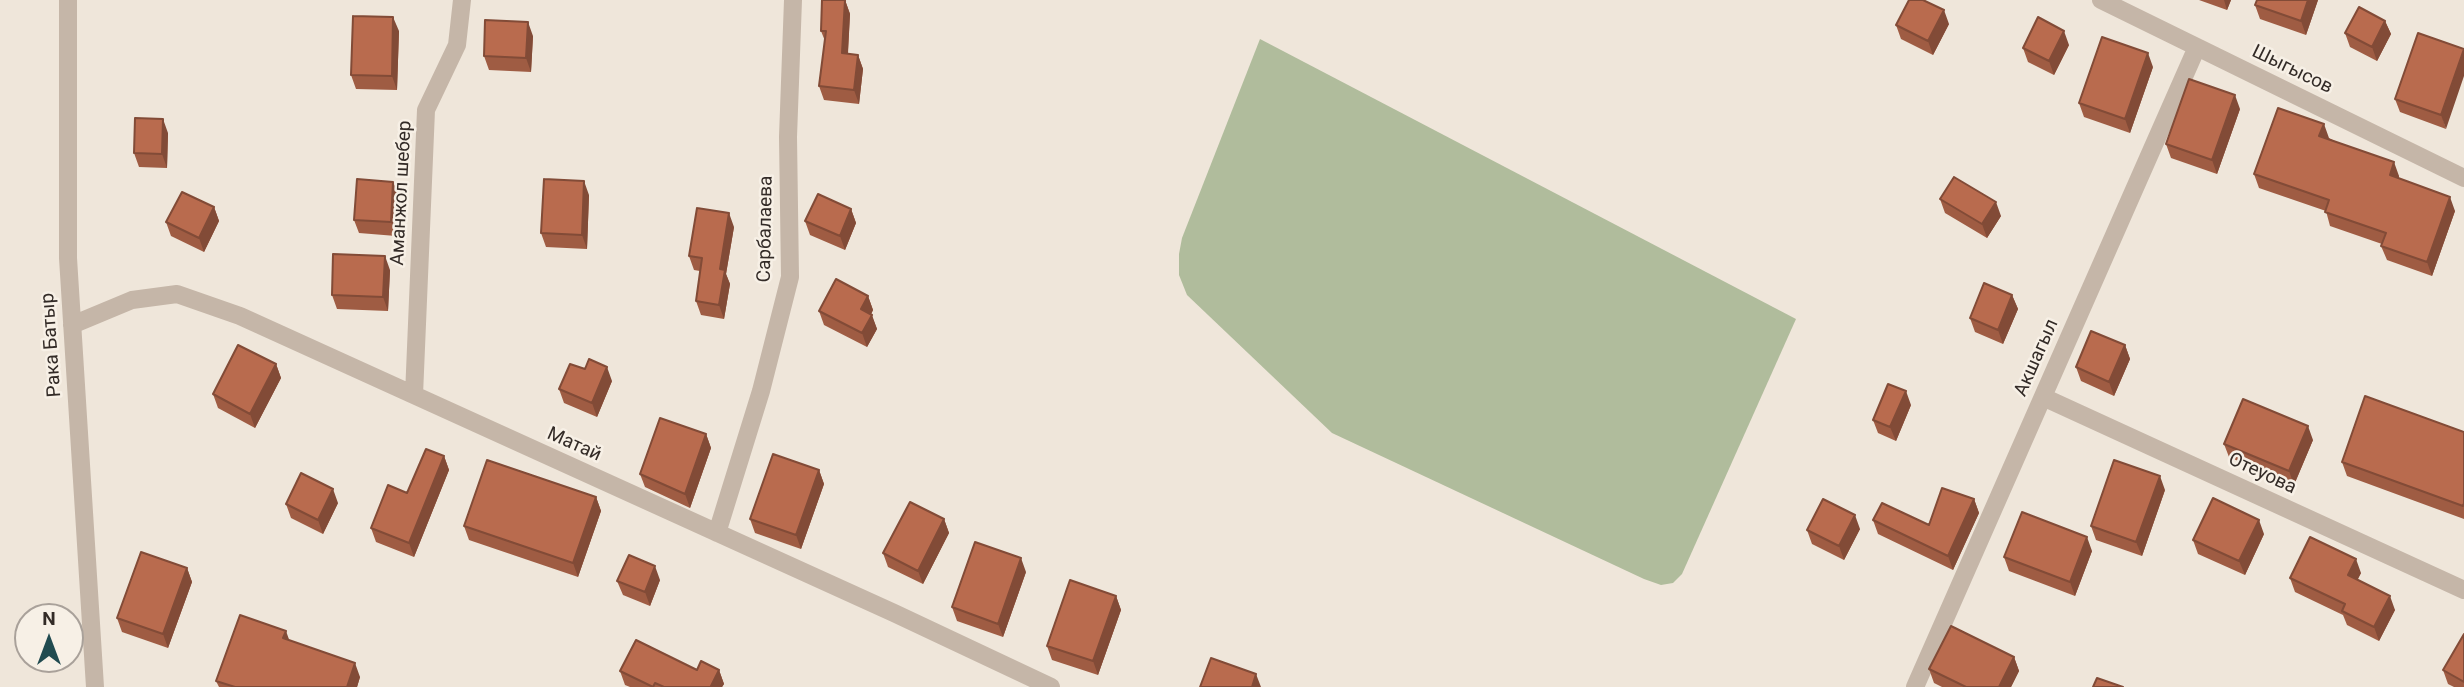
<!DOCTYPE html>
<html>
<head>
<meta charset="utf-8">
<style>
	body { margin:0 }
	#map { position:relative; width:2464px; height:687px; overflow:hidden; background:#efe6da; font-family:Roboto,sans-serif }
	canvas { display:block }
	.north { position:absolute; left:14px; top:603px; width:70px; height:70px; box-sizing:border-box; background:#f7f0e6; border:2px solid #a9a19a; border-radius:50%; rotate:0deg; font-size:19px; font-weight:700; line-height:28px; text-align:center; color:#332b27 }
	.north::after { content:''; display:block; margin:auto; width:24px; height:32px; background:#214b50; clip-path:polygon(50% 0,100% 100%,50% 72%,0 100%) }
</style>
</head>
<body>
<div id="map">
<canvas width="2464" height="687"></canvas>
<div class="north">N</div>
</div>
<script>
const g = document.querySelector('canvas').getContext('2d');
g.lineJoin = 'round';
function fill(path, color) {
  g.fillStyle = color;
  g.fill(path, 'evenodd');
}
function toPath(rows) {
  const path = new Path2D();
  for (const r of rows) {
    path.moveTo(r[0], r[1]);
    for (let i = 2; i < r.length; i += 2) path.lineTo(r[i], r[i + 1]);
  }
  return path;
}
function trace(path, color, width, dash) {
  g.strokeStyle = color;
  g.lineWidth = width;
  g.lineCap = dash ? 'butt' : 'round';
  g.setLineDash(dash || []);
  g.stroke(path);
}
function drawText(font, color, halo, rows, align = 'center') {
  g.font = font + ' Roboto,sans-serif';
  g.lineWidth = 5;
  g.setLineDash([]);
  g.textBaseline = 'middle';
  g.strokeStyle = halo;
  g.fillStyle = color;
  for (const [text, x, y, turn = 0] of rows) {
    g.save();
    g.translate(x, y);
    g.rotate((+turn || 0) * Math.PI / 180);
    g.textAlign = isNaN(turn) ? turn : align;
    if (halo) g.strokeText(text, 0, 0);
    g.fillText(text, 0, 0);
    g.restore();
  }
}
fill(toPath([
	[1260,39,1796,319,1682,574,1673,583,1661,585,1644,579,1332,433,1187,295,1179,275,1179,254,1182,238]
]), '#b0bc9c');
trace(toPath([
	[68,0,68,258,95,687],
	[2101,0,2464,178],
	[72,325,132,300,177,294,240,316,894,613,1051,687],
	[414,395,426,110,457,45,462,0],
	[2043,397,2464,590],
	[717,533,761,391,790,277,788,137,793,0],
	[1915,687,2197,47]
]), '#c5b6a8', 18);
fill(toPath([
	[845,0,850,14,848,54,858,55,863,69,859,104,824,100,819,86,825,41,821,31],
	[2199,0,2231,0,2227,10],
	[2257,0,2318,0,2306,35,2260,19,2255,5],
	[2385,21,2391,34,2377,61,2350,47,2345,33],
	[1949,24,1933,55,1901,39,1896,25],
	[399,31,397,90,356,89,351,75],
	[2418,33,2446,129,2400,112,2395,99],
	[533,36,531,72,489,70,484,56],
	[2069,45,2054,75,2028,62,2023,48],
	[2153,67,2130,133,2084,117,2079,103],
	[2240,109,2217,174,2171,158,2166,144],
	[168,133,167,168,139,167,134,153],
	[2329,138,2399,176,2399,178,2455,211,2432,276,2387,260,2381,246,2382,244,2330,226,2326,211,2259,188,2254,174],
	[393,182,399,196,396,236,359,233,354,220],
	[589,195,587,249,546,247,541,233],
	[1940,199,2001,216,1987,238,1945,213],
	[214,207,219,221,204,252,171,236,166,222],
	[851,209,856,223,845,250,810,235,805,221],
	[734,227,726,274,730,284,724,319,701,315,696,301,700,271,694,270,689,256],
	[390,270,388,311,337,309,332,295],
	[2012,295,2018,309,2003,344,1975,332,1970,318],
	[868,296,873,310,871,314,877,329,867,347,824,325,819,311],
	[2125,345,2130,359,2114,396,2081,381,2076,367],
	[276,364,281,378,255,428,218,408,213,394],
	[612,381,597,417,564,403,559,389],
	[1911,405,1896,441,1878,433,1873,420],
	[2464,432,2464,519,2347,476,2342,462],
	[706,434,711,448,690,508,645,487,640,474],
	[2313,440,2294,485,2229,457,2224,444],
	[444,456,449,470,414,557,376,542,371,528],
	[819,470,824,484,801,549,755,533,750,519],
	[2165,490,2142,556,2096,540,2091,526],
	[596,497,601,511,578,577,469,540,464,526],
	[1974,499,1979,513,1953,570,1878,534,1873,520,1929,525],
	[338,503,323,534,291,518,286,504],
	[944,519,949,533,923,584,888,567,883,553],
	[1860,529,1844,560,1812,544,1807,530],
	[2264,534,2245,575,2198,554,2193,540],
	[2092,551,2075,596,2009,571,2004,557],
	[187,568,192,582,168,648,122,632,117,618],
	[1026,572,1003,637,957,621,952,607],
	[2361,573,2357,580,2395,610,2379,641,2347,625,2343,615,2295,592,2290,578],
	[660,580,650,606,623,595,617,581],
	[1116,596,1121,610,1098,675,1052,660,1047,646],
	[2464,634,2464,687,2454,687,2448,684,2443,670],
	[289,640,360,677,357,687,219,687,216,681],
	[2014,657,2019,671,2011,687,1942,687,1934,683,1929,669],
	[719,670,724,684,722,687,630,687,625,685,620,671]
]), '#9f5c43');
fill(toPath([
	[845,0,850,14,847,67,842,53],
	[2224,0,2231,0,2227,10],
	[2308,0,2318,0,2306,35,2301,21],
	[1944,10,1949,24,1933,55,1928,41],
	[393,17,399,31,397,90,392,76],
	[2385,21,2391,34,2377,61,2372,47],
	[528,22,533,36,531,72,526,58],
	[2064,31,2069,45,2054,75,2049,61],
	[2464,49,2464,76,2446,129,2441,115],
	[2148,53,2153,67,2130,133,2125,119],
	[858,55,863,69,859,104,854,90],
	[2235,95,2240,109,2217,174,2212,160],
	[163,119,168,133,167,168,162,154],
	[2324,124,2329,138,2325,149,2319,136],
	[2394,162,2399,176,2395,189,2390,175],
	[584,181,589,195,587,249,582,235],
	[393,182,399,196,396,236,391,222],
	[2450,197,2455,211,2432,276,2427,262],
	[1996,202,2001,216,1987,238,1982,224],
	[214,207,219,221,204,252,199,238],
	[851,209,856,223,845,250,840,236],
	[729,213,734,227,726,274,730,284,724,319,719,305,720,269],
	[385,256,390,270,388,311,383,297],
	[2012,295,2018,309,2003,344,1998,330],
	[868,296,873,310,867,323,861,309],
	[872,315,877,329,867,347,862,333],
	[2125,345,2130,359,2114,396,2109,382],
	[276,364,281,378,255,428,250,414],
	[607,367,612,381,597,417,592,403],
	[1906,391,1911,405,1896,441,1890,427],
	[2308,426,2313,440,2294,485,2289,471],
	[706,434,711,448,690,508,685,494],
	[444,456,449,470,414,557,409,543],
	[819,470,824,484,801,549,796,535],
	[2160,476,2165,490,2142,556,2136,542],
	[333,489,338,503,323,534,318,520],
	[596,497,601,511,578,577,573,563],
	[1974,499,1979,513,1953,570,1948,556],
	[1855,515,1860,529,1844,560,1839,546],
	[944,519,949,533,923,584,918,571],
	[2259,520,2264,534,2245,575,2239,561],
	[2087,537,2092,551,2075,596,2070,582],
	[1021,558,1026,572,1003,637,998,624],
	[2356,559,2361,573,2353,589,2348,575],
	[655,566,660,580,650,606,645,592],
	[187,568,192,582,168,648,163,634],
	[1116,596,1121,610,1098,675,1093,661],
	[2390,596,2395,610,2379,641,2374,627],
	[286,631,291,645,283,638],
	[2014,657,2019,671,2011,687,1999,687],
	[355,663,360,677,357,687,347,687],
	[719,670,724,684,722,687,712,687,711,686],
	[1256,674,1261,687,1252,687]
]), '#824b37');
const building = toPath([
	[822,0,845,0,842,53,858,55,854,90,819,86,826,31,821,31,822,0],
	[1909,0,1923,0,1944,10,1928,41,1896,25,1909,0],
	[2257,0,2308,0,2301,21,2255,5,2257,0],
	[2359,7,2385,21,2372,47,2345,33,2359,7],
	[353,16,393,17,392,76,351,75,353,16],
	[2038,17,2064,31,2049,61,2023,48,2038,17],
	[485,20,528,22,526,58,484,56,485,20],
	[2418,33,2464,49,2441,115,2395,99,2418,33],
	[2102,37,2148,53,2125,119,2079,103,2102,37],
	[2189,79,2235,95,2212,160,2166,144,2189,79],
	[2278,108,2324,124,2319,136,2394,162,2390,175,2450,197,2427,262,2381,246,2386,233,2325,212,2329,200,2254,174,2278,108],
	[135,118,163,119,162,154,134,153,135,118],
	[1954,177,1996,202,1982,224,1940,199,1954,177],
	[357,179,393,182,391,222,354,220,357,179],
	[544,179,584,181,582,235,541,233,544,179],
	[182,192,214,207,199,238,166,222,182,192],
	[818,194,851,209,840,236,805,221,818,194],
	[697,208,729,213,720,269,725,270,719,305,696,301,702,258,689,256,697,208],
	[333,254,385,256,383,297,332,295,333,254],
	[836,279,868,296,861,309,872,315,862,333,819,311,836,279],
	[1984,283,2012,295,1998,330,1970,318,1984,283],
	[2091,331,2125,345,2109,382,2076,367,2091,331],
	[238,345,276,364,250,414,213,394,238,345],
	[589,359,607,367,592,403,559,389,570,364,585,369,589,359],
	[1888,384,1906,391,1890,427,1873,420,1888,384],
	[2365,396,2464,432,2464,503,2463,506,2342,462,2365,396],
	[2243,399,2308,426,2289,471,2224,444,2243,399],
	[660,418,706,434,685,494,640,474,660,418],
	[426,449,444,456,409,543,371,528,388,485,407,493,426,449],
	[773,454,819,470,796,535,750,519,773,454],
	[487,460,596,497,573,563,464,526,487,460],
	[2114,460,2160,476,2136,542,2091,526,2114,460],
	[301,473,333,489,318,520,286,504,301,473],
	[1942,488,1974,499,1948,556,1873,520,1882,503,1929,525,1942,488],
	[2213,498,2259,520,2239,561,2193,540,2213,498],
	[1823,499,1855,515,1839,546,1807,530,1823,499],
	[910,502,944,519,918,571,883,553,910,502],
	[2022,512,2087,537,2070,582,2004,557,2022,512],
	[2310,537,2356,559,2348,575,2390,596,2374,627,2342,611,2345,604,2290,578,2310,537],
	[975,542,1021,558,998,624,952,607,975,542],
	[141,552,187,568,163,634,117,618,141,552],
	[629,555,655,566,645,592,617,581,629,555],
	[1070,580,1116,596,1093,661,1047,646,1070,580],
	[240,615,286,631,283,638,355,663,347,687,235,687,216,681,240,615],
	[1951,626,2014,657,1999,687,1966,687,1929,669,1951,626],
	[2464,634,2464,682,2443,670,2464,634],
	[636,640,697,670,701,661,719,670,711,686,714,687,664,687,655,683,653,687,620,671,636,640],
	[1211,658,1256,674,1252,687,1200,687,1211,658],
	[2097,678,2123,687,2093,687,2097,678]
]);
fill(building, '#b96b4e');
trace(building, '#824b37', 2);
drawText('19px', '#332b27', '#f7f0e6', [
	["Шыгысов",2292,70,26],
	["Аманжол шебер",402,193,-87],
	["Сарбалаева",766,229,-89],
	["Рака Батыр",52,345,-94],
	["Акшагыл",2037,358,-66],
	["Матай",574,445,24],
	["Отеуова",2262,474,25]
]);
</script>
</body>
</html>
